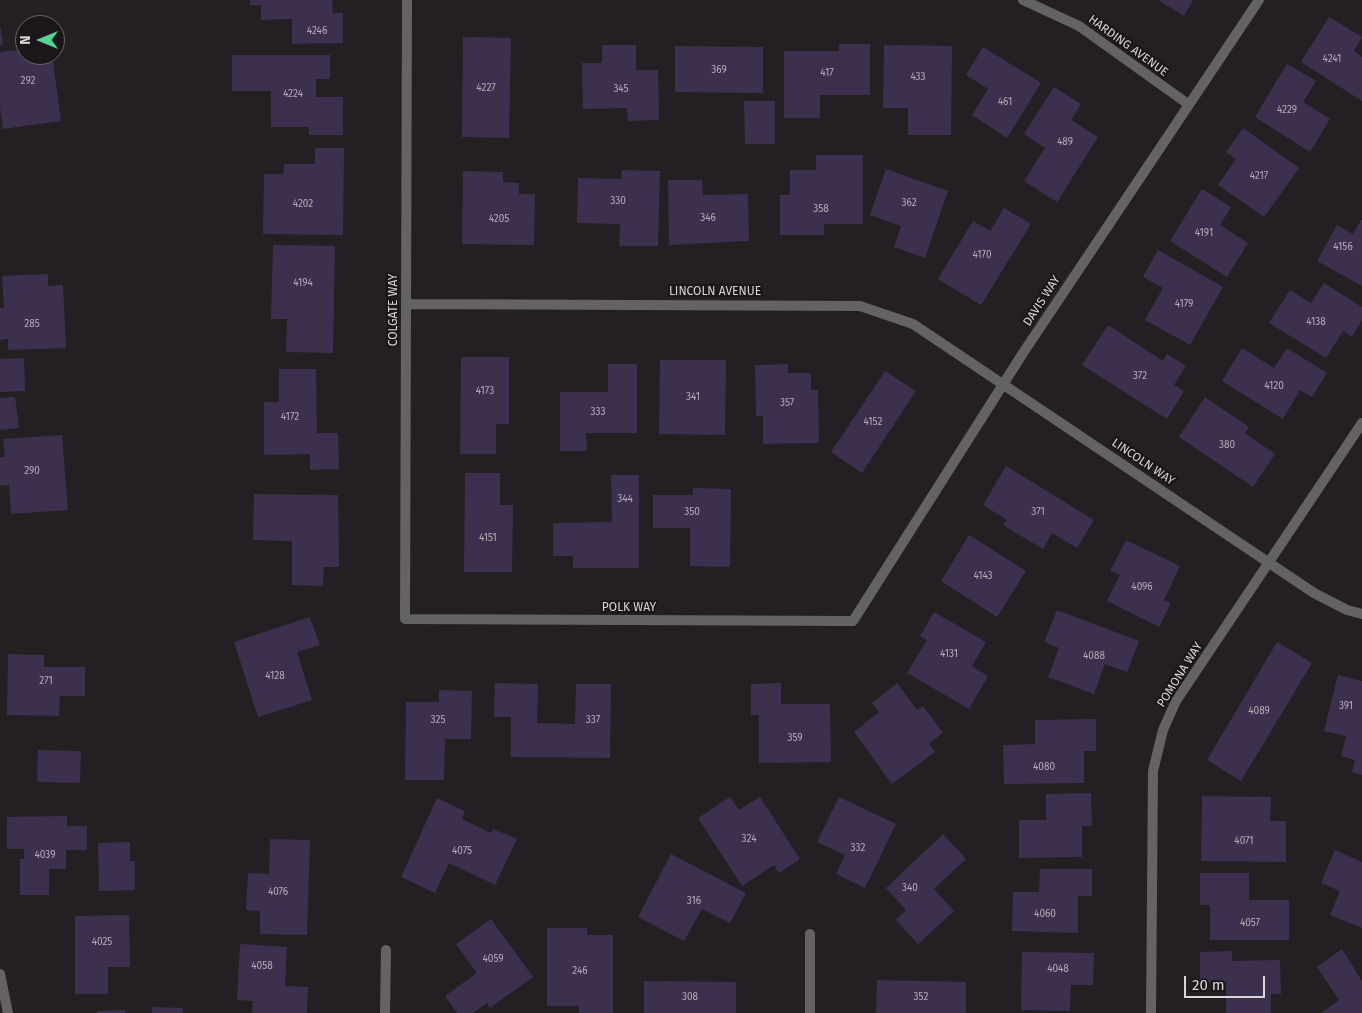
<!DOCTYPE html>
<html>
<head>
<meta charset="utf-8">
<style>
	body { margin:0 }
	#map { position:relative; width:1362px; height:1013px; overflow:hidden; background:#231f23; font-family:"Fira Sans",sans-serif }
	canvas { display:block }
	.north { position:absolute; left:15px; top:15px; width:50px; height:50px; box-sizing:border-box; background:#1a161a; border:1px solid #666366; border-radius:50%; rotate:270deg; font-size:14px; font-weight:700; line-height:20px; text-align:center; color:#d9d6d9 }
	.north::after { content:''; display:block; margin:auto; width:18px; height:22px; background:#54d395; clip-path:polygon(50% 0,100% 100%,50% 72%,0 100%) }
	.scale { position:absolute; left:1184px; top:976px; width:81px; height:22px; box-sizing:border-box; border:2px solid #d9d6d9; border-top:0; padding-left:6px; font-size:15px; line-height:18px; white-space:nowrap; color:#d9d6d9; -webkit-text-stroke:4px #1a161a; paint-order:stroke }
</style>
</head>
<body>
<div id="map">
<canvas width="1362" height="1013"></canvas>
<div class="north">N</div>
<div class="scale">20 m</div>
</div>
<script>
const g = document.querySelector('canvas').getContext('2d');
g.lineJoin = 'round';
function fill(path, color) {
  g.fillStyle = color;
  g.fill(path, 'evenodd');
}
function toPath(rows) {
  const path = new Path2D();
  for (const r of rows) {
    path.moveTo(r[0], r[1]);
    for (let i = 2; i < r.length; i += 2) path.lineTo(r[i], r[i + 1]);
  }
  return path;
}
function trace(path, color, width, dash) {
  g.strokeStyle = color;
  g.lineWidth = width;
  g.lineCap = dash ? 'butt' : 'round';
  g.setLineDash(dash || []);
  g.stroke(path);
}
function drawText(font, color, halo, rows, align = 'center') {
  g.font = font + ' "Fira Sans",sans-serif';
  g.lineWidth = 4.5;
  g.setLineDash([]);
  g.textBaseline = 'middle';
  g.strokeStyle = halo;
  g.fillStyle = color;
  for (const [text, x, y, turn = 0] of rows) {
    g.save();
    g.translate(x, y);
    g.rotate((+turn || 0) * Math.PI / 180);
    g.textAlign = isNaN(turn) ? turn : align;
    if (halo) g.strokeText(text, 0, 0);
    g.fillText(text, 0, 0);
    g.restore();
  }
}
fill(toPath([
	[250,0,332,0,333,13,343,13,343,43,292,44,292,19,261,20,261,5,250,5],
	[1158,0,1193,0,1184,16],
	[1329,17,1362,37,1354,51,1362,57,1362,101,1301,62],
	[0,24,3,44,0,45],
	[463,37,511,38,509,138,462,137],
	[839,44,870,44,870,95,820,95,820,118,784,118,784,51,839,51],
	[602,45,636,45,636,70,658,70,659,120,628,121,627,108,583,109,582,63,602,63],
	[884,45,952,46,951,135,908,135,908,108,883,108],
	[675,46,763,47,763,93,675,92],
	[983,47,1041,83,1007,138,972,115,988,89,966,75],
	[25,49,25,55,52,55,61,121,3,129,0,107,0,52],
	[232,55,330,55,330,79,316,79,316,97,343,97,343,135,309,135,309,127,271,127,271,91,232,91],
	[1287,64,1316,81,1303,102,1330,119,1310,152,1255,117],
	[1054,87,1081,104,1071,120,1098,137,1057,202,1024,181,1045,148,1024,134],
	[744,101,775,101,775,144,745,144],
	[1243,128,1299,168,1264,217,1218,185,1236,159,1226,152],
	[315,148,344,148,343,235,263,234,264,174,283,174,284,164,315,164],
	[816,155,863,155,863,224,824,224,824,235,780,235,780,195,790,195,790,170,816,170],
	[886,169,948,191,925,258,894,247,901,226,870,215],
	[622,170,660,171,658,246,619,246,620,224,577,223,578,178,621,179],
	[463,171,503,172,503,182,519,183,519,194,535,194,534,245,462,244],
	[668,180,702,180,703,195,748,194,749,241,669,245],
	[1202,189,1231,207,1220,225,1248,243,1227,277,1170,241],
	[1004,208,1031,224,981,305,938,279,973,221,990,231],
	[1361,220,1362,220,1362,286,1317,261,1337,225,1353,234],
	[273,245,335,246,333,353,286,352,287,319,271,319],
	[1158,250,1223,287,1190,345,1145,320,1163,288,1143,277],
	[48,274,48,286,63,285,66,348,8,350,8,339,0,340,0,308,4,308,2,276],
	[1324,283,1362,307,1362,320,1352,337,1343,331,1326,358,1269,323,1290,290,1311,303],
	[1108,325,1163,361,1167,354,1186,366,1174,385,1184,391,1167,419,1082,365],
	[1242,348,1274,368,1287,348,1327,373,1312,397,1300,390,1283,419,1222,381],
	[461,357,509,357,509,424,496,424,496,454,460,454],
	[24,358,25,391,0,392,0,359],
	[660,360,726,360,725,435,659,434],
	[608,364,637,364,637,433,586,433,587,451,560,451,560,392,608,392],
	[788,364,788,373,811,373,811,390,818,390,819,443,763,444,763,416,756,416,755,365],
	[279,369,316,369,317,433,338,433,339,469,310,470,310,454,264,455,264,402,279,402],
	[885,371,916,391,862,473,831,452],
	[15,397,19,428,0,430,0,398],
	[1205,397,1249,427,1245,433,1275,454,1253,487,1179,437],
	[62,435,68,510,11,514,9,485,0,486,0,457,5,457,3,439],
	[1006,466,1094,520,1077,548,1052,533,1043,549,1003,525,1007,520,983,505],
	[465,473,500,473,500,505,513,505,512,572,464,572],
	[611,475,639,475,639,568,573,568,573,556,553,556,553,523,612,522],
	[693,488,731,489,730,567,690,566,690,528,653,528,653,495,693,495],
	[254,494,338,495,339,567,324,567,323,586,292,585,292,541,253,540],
	[969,535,1026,571,997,617,941,581],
	[1126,540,1180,566,1164,600,1171,603,1159,627,1107,601,1120,575,1110,571],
	[1057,610,1139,641,1127,672,1105,664,1094,694,1048,677,1059,648,1044,642],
	[934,612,986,642,972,666,988,676,969,709,907,673,927,640,920,636],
	[310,617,320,645,297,652,312,700,258,717,234,642],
	[1277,642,1312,663,1241,781,1207,760],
	[8,654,44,655,44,667,85,667,85,696,60,696,59,716,7,715],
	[1338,675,1362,681,1362,775,1352,772,1355,760,1341,756,1346,736,1324,731],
	[495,683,538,684,537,723,575,724,576,684,611,684,610,758,511,757,511,717,494,717],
	[781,683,781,704,830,704,831,762,759,763,759,715,751,715,751,684],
	[897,683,917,710,923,706,943,733,929,743,935,752,892,784,854,732,879,712,872,703],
	[439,690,472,691,471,739,445,739,444,780,405,780,406,702,439,702],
	[1096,719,1096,751,1084,751,1084,783,1004,784,1003,745,1035,744,1035,720],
	[38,750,81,751,80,783,37,782],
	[1091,793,1092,826,1082,826,1082,857,1019,858,1019,820,1046,820,1046,794],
	[1202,796,1271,797,1270,821,1286,821,1286,862,1201,861],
	[730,797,739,810,760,797,800,859,779,873,774,865,742,886,698,818],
	[839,797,896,824,865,888,836,874,845,855,817,842],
	[437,798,465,811,462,819,491,833,493,829,517,839,495,885,449,863,435,893,401,877],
	[67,816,67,826,87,826,87,850,66,850,66,869,49,869,49,895,20,895,20,859,24,859,24,849,7,849,7,817],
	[943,834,966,859,934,889,954,911,918,944,896,920,906,910,886,888],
	[270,839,310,840,307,935,260,934,260,911,246,910,248,873,269,874],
	[130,842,130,861,135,861,135,890,99,891,98,843],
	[1335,850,1362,862,1362,928,1330,915,1340,891,1321,883],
	[671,854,746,893,730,923,702,909,684,941,638,917],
	[1040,869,1092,869,1092,896,1078,896,1078,933,1012,931,1013,892,1039,892],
	[1200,873,1249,873,1249,900,1289,900,1289,940,1210,940,1210,905,1200,905],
	[129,915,130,967,108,967,108,994,75,994,75,916],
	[491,919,533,977,490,1008,487,1003,473,1013,457,1013,445,996,477,973,456,944],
	[547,928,587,928,587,935,613,935,613,1013,579,1013,579,1006,547,1006],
	[240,944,287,947,285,986,308,987,307,1013,252,1013,253,1001,237,1000],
	[1342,949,1362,981,1362,1013,1321,1013,1339,1000,1317,967],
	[1232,951,1232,961,1280,960,1281,994,1271,994,1271,1013,1226,1013,1226,982,1200,982,1200,952],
	[1022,952,1094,953,1093,985,1071,985,1070,1011,1021,1010],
	[877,980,966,982,966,1013,876,1013],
	[644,981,736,982,736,1013,644,1013],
	[152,1007,183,1008,183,1013,152,1013],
	[125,1010,125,1013,97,1013,97,1011]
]), '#3d304e');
trace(toPath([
	[407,0,405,619,853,621,1023,353,1259,0],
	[1023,0,1079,26,1188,104],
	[407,304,860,306,913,324,1314,593,1347,610,1362,614],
	[0,974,8,1013],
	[385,1013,386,950],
	[810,1013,810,934],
	[1151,1013,1153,771,1163,730,1176,701,1362,423]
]), '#656262', 10);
drawText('10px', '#b2acb6', null, [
	["4246",317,31],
	["4241",1332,59],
	["369",719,70],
	["417",827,73],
	["433",918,77],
	["292",28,81],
	["4227",486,88],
	["345",621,89],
	["4224",293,94],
	["461",1005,102],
	["4229",1287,110],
	["489",1065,142],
	["4217",1259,176],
	["330",618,201],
	["362",909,203],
	["4202",303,204],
	["358",821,209],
	["346",708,218],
	["4205",499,219],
	["4191",1204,233],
	["4156",1343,247],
	["4170",982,255],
	["4194",303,283],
	["4179",1184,304],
	["4138",1316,322],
	["285",32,324],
	["372",1140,376],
	["4120",1274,386],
	["4173",485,391],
	["341",693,397],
	["357",787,403],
	["333",598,412],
	["4172",290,417],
	["4152",873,422],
	["380",1227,445],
	["290",32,471],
	["344",625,499],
	["350",692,512],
	["371",1038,512],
	["4151",488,538],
	["4143",983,576],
	["4096",1142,587],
	["4131",949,654],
	["4088",1094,656],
	["4128",275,676],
	["271",46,681],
	["391",1346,706],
	["4089",1259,711],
	["325",438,720],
	["337",593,720],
	["359",795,738],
	["4080",1044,767],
	["324",749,839],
	["4071",1244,841],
	["332",858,848],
	["4075",462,851],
	["4039",45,855],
	["340",910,888],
	["4076",278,892],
	["316",694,901],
	["4060",1045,914],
	["4057",1250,923],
	["4025",102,942],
	["4059",493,959],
	["4058",262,966],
	["4048",1058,969],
	["246",580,971],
	["308",690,997],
	["352",921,997]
]);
drawText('12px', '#d9d6d9', '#1a161a', [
	["HARDING AVENUE",1128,46,36],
	["LINCOLN AVENUE",715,292],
	["DAVIS WAY",1042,301,-57],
	["COLGATE WAY",394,310,-90],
	["LINCOLN WAY",1143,462,34],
	["POLK WAY",629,608],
	["POMONA WAY",1180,675,-58]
]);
</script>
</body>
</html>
